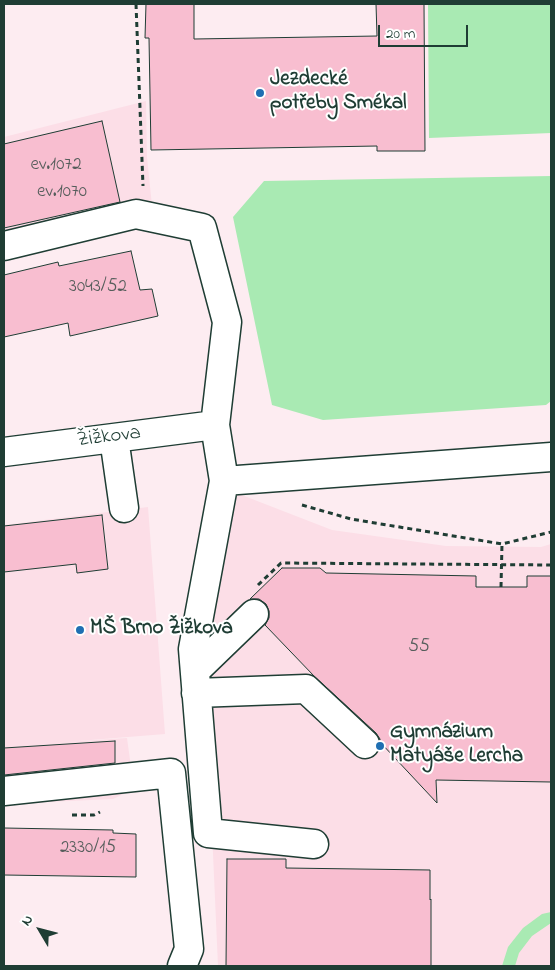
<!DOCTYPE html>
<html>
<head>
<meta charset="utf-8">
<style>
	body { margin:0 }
	#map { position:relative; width:555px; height:970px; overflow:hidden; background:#fdecf1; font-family:"Indie Flower",sans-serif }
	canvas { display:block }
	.frame { position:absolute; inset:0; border:5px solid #1f3d34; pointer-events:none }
	.north { position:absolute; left:15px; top:905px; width:50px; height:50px; -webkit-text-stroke:4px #fff; paint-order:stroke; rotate:307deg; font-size:14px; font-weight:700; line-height:20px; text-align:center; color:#1f3d34 }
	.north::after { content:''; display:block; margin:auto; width:18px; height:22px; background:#1f3d34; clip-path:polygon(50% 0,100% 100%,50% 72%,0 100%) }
	.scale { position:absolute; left:378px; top:25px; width:90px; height:22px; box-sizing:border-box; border:2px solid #1f3d34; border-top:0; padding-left:6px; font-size:15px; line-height:18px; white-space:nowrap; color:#1f3d34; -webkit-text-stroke:4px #fff; paint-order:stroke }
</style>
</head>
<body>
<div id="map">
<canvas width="555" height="970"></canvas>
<div class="frame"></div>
<div class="north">N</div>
<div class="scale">20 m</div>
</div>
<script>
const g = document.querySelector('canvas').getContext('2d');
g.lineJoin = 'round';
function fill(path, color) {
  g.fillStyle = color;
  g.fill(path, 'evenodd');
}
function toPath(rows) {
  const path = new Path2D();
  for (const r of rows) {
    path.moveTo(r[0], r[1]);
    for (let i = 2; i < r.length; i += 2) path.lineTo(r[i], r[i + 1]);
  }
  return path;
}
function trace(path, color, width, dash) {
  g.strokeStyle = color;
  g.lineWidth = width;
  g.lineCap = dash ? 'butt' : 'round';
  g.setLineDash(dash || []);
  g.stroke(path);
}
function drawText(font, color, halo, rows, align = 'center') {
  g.font = font + ' "Indie Flower",sans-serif';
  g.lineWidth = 4;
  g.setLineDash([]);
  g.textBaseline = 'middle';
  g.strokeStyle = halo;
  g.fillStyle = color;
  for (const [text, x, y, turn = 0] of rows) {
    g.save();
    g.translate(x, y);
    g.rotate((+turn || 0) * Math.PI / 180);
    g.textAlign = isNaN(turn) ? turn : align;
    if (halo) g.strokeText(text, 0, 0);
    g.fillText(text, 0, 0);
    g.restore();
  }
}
fill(toPath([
	[146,101,147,157,154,225,125,228,4,254,4,137],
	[234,492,332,530,446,546,541,547,551,544,551,966,218,966,203,629],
	[148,507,165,734,66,742,127,738,134,789,113,799,4,804,4,525]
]), '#fcdee7');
fill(toPath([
	[428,4,551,4,551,133,429,138],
	[551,176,551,401,546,405,323,420,272,405,233,217,264,181],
	[551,912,551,923,532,936,519,953,515,966,502,966,508,947,523,928,542,914]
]), '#a9eab3');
const building = toPath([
	[146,4,194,4,194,39,377,36,376,4,424,4,425,151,377,151,377,146,151,150,149,38,145,38,146,4],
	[102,121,120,202,4,228,4,144,102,121],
	[131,251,140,290,152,289,158,316,70,336,68,323,4,337,4,275,58,262,59,266,131,251],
	[102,515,108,569,77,573,76,564,4,572,4,526,102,515],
	[282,568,320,568,326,573,476,576,476,587,527,587,527,576,551,576,551,782,436,780,437,803,380,742,380,739,376,733,314,676,265,625,269,618,269,611,266,604,259,599,250,599,282,568],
	[115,741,115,763,4,775,4,748,115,741],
	[4,828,113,830,113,833,136,834,136,877,4,875,4,828],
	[227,859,286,859,286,868,430,870,430,900,431,899,431,966,226,966,227,859]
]);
fill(building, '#f8bed0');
trace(building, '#1f3d34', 1);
const minor = toPath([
	[4,246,136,214,202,228,227,322,215,425,224,481,193,649,208,833,314,844],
	[114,438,124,508],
	[4,452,215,425],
	[224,481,551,457],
	[195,671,254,614],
	[196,693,306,689,365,744],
	[4,791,171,773,189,949,182,966]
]);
trace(minor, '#1f3d34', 31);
trace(toPath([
	[136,4,143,186],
	[302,505,351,519,502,544,551,532],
	[258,585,281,563,551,565],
	[501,587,502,544],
	[72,815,94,815,100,812]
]), '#1f3d34', 3, [5, 4]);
trace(minor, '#fff', 28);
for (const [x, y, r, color] of [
	[260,93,5,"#1f6fb2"],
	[80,630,5,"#1f6fb2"],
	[380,746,5,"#1f6fb2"]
]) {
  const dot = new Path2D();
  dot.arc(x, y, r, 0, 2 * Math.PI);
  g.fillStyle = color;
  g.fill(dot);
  trace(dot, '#fff', 2);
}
drawText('19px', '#555d5b', null, [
	["ev.1072",56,166],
	["ev.1070",62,193],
	["3043/52",98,288],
	["55",419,648],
	["2330/15",88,849]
]);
drawText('bold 21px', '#1f3d34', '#fff', [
	["Jezdecké",270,81],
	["potřeby Smékal",270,105],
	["MŠ Brno Žižkova",90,630],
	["Gymnázium",390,734],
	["Matyáše Lercha",390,758]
], 'left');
drawText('21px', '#1f3d34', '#fff', [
	["Žižkova",109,438,-7]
]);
</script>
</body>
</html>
